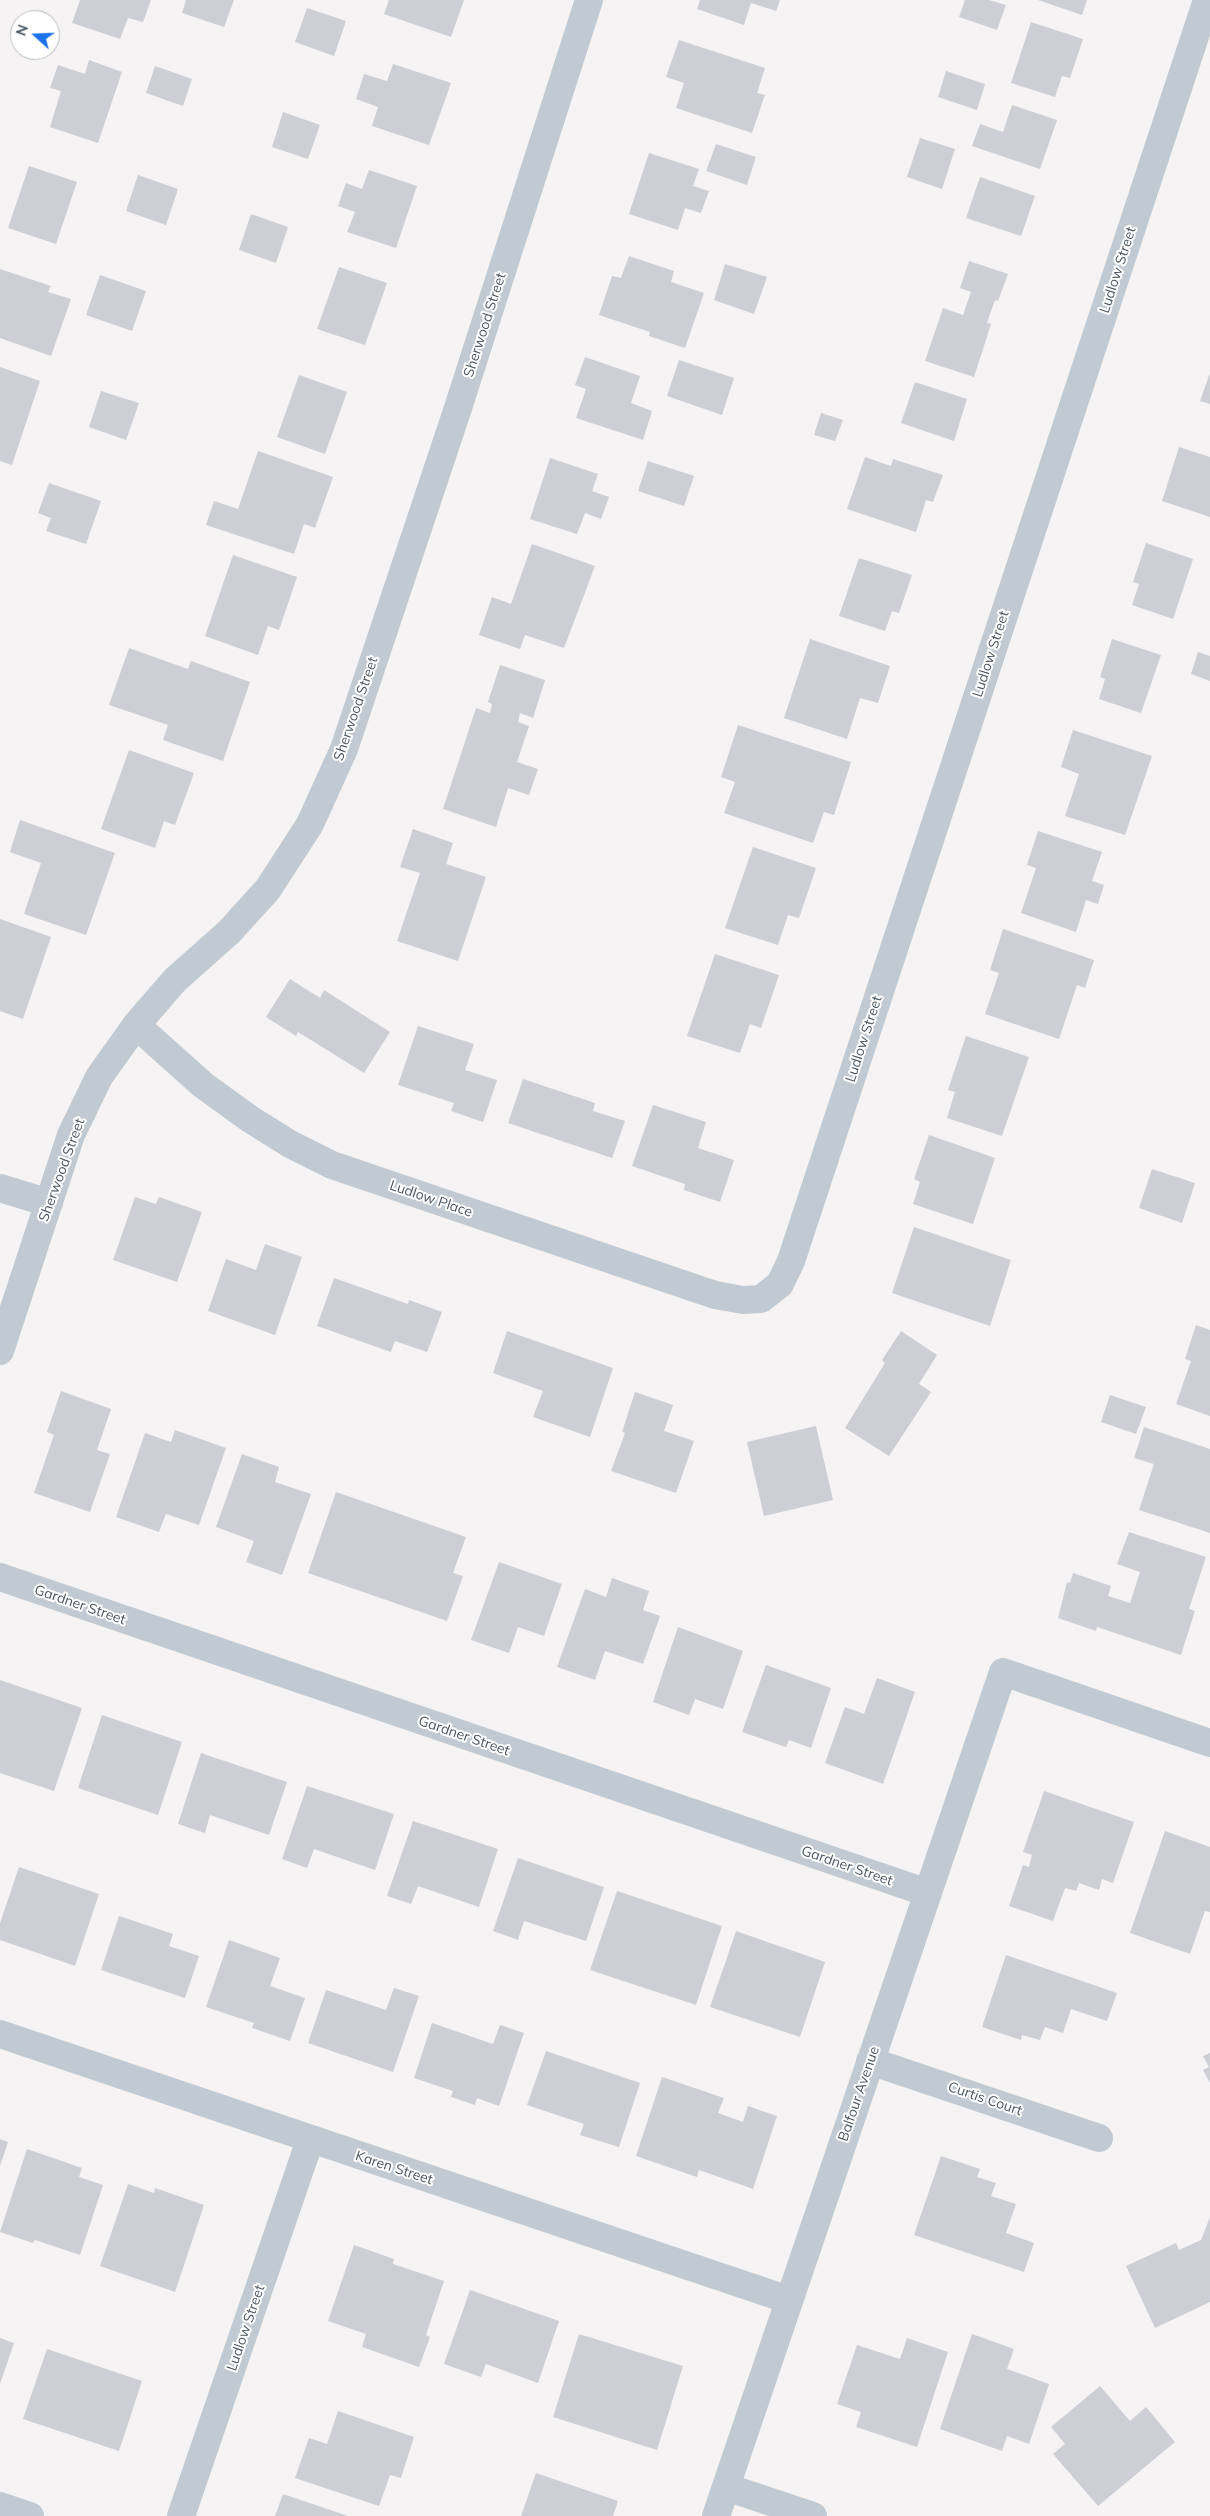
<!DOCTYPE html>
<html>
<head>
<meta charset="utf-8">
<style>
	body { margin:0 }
	#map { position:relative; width:1210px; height:2516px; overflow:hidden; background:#f5f3f3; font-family:Mulish,sans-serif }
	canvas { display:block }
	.north { position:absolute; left:10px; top:10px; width:50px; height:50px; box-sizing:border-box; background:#fff; border:1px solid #b7bbc0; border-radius:50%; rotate:290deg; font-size:14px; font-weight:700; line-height:20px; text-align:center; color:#4a5661 }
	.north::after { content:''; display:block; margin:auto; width:18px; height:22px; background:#1a73e8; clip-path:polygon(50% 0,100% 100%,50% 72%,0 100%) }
</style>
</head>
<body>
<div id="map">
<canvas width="1210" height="2516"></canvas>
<div class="north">N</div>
</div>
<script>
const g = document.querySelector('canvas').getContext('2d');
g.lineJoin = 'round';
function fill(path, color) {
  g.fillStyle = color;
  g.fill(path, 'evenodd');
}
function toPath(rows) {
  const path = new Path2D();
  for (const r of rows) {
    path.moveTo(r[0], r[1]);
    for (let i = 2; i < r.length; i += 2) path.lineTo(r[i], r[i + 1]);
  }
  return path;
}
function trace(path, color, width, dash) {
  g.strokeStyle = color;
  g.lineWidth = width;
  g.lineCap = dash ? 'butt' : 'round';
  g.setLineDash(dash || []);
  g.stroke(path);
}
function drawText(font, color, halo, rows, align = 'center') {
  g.font = font + ' Mulish,sans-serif';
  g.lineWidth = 4;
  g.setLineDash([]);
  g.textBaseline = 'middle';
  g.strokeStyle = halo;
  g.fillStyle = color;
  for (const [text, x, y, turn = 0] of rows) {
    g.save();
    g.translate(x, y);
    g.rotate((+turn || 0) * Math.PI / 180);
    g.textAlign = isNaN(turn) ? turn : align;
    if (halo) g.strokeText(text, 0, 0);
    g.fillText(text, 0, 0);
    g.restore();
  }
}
fill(toPath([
	[80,0,151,0,143,22,128,18,120,39,72,23],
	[186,0,234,0,224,27,182,13],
	[389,0,464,0,451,37,384,14],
	[700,0,780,0,776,11,751,3,744,25,697,9],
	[965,0,989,0,1006,5,997,30,959,17],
	[1038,0,1087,0,1082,15],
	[307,8,346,21,334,56,295,42],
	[1031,22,1083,39,1070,78,1062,76,1055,97,1011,83],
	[679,40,765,68,757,93,765,95,752,133,676,108,684,83,666,77],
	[89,60,122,72,98,143,50,127,61,91,50,88,58,65,85,74],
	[393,64,451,83,429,145,372,126,378,107,356,99,364,74,387,81],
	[155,66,192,79,183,106,146,93],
	[946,71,985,84,977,110,938,97],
	[1012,105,1057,120,1040,169,972,146,980,124,1003,132],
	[283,112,320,125,308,159,272,147],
	[920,138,955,149,942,189,907,177],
	[716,144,756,157,747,185,706,171],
	[649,153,699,169,693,186,709,191,701,213,685,208,678,230,629,214],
	[29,166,77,182,56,244,8,228],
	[369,170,417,186,396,248,347,232,355,212,338,206,346,183,362,189],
	[138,175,178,189,166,225,126,211],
	[980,177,1035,196,1021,236,966,218],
	[251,214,288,227,276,263,239,250],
	[629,256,674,271,671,282,704,293,685,348,649,336,650,332,599,315,612,276,621,278],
	[969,261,1008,274,998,301,995,300,987,323,991,324,974,377,925,361,943,308,963,315,971,292,960,288],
	[725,264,767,277,754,314,714,300],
	[339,267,387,283,365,345,317,329],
	[0,269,51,286,48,292,71,299,51,356,0,338],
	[100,275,146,291,132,331,86,315],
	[585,357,640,376,631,403,652,411,643,440,576,418,586,389,575,385],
	[679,360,734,378,722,415,667,396],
	[0,367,40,381,12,465,0,461],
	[1210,373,1210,404,1200,401],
	[299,375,347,392,325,454,277,437],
	[915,382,967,399,954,441,901,423],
	[101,391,139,403,126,440,89,427],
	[821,413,843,420,835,441,814,435],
	[1179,447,1210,457,1210,517,1162,501],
	[258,451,333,477,315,528,304,524,294,554,206,525,214,501,238,509],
	[865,457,891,466,893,459,943,475,933,502,926,500,916,532,847,509],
	[550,458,598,474,592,491,609,497,601,519,585,513,577,534,530,519],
	[648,461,694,476,684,506,638,491],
	[49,483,101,501,86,544,46,531,51,518,38,513],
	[1146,543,1193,559,1173,619,1132,605,1139,584,1133,582],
	[532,544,595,566,564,648,525,635,520,649,479,635,492,597,511,604],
	[233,555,297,577,279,630,268,626,258,655,205,636],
	[859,558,912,575,899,613,892,611,885,631,839,616],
	[810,639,890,666,878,703,860,698,847,739,784,718],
	[1112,639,1161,655,1141,713,1099,699,1105,679,1100,677],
	[129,648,188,669,191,661,250,682,223,761,163,740,168,725,109,705],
	[1198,652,1210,656,1210,681,1191,674],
	[500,665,545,680,533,718,520,713,518,722,529,726,517,762,538,769,529,795,508,788,496,827,443,809,476,708,490,713,492,704,488,702],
	[738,725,851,762,834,815,824,812,813,843,724,813,735,782,721,777],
	[1073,730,1152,756,1125,835,1065,816,1079,774,1061,767],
	[129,750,194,773,175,825,164,821,155,848,101,829],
	[20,820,115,853,86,935,24,914,41,863,10,852],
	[413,829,453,843,446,864,486,877,458,961,397,941,420,873,400,867],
	[1038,831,1102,852,1092,881,1104,885,1098,904,1086,900,1076,932,1021,913,1036,868,1027,865],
	[753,847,816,868,799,918,788,915,778,945,725,928],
	[0,919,51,937,23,1019,0,1011],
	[1003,929,1094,960,1085,988,1077,985,1059,1039,985,1014,999,973,990,970],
	[715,954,779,975,761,1028,750,1024,740,1053,687,1036],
	[290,979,320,998,324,990,390,1032,364,1073,298,1032,296,1036,266,1017],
	[418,1026,474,1044,465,1070,497,1080,483,1122,451,1111,454,1103,398,1085],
	[966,1036,1029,1057,1002,1136,947,1118,955,1092,948,1090],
	[523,1079,595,1103,593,1111,625,1121,612,1158,508,1123],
	[653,1105,706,1122,698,1148,734,1160,720,1202,684,1190,685,1184,632,1166],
	[929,1135,995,1158,973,1224,913,1204,920,1182,914,1179],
	[1152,1169,1195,1183,1182,1223,1139,1208],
	[135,1197,156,1204,159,1197,202,1212,177,1282,113,1260],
	[914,1227,1011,1260,990,1326,892,1293],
	[265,1244,302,1257,275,1335,208,1311,226,1259,256,1270],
	[334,1278,408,1304,409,1300,442,1312,427,1352,395,1341,391,1352,317,1326],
	[1196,1325,1210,1330,1210,1416,1176,1404,1191,1361,1185,1359],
	[507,1331,613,1368,590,1437,533,1417,543,1391,493,1373],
	[901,1331,937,1355,919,1384,931,1392,889,1456,845,1428,885,1363,882,1360],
	[61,1391,111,1409,97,1450,110,1454,90,1512,34,1493,54,1435,47,1432],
	[635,1392,673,1405,664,1431,694,1441,676,1493,611,1471,625,1433,622,1432],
	[1110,1395,1146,1407,1136,1434,1101,1422],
	[816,1426,833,1500,764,1516,747,1442],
	[1144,1427,1210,1449,1210,1533,1139,1510,1154,1464,1134,1458],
	[175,1430,226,1448,199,1525,166,1514,159,1532,116,1517,145,1433,171,1442],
	[242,1454,279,1467,275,1482,311,1494,282,1575,246,1562,254,1541,216,1527],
	[336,1492,466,1537,453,1573,463,1576,447,1621,308,1573],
	[1129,1532,1206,1557,1189,1609,1195,1611,1181,1655,1097,1627,1096,1631,1058,1618,1067,1582,1070,1583,1073,1573,1111,1586,1108,1596,1130,1603,1140,1572,1117,1564],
	[499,1562,562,1584,544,1636,518,1627,509,1653,471,1640],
	[612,1578,649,1591,643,1610,660,1616,643,1664,605,1651,595,1680,557,1667,585,1589,606,1597],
	[678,1627,743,1651,723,1709,695,1699,689,1715,653,1702],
	[766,1665,831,1688,811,1748,789,1740,786,1747,742,1732],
	[877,1678,915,1692,883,1784,825,1763,845,1707,864,1714],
	[0,1680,82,1708,54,1791,0,1773],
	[102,1715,182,1742,158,1815,78,1788],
	[201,1753,287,1782,269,1835,210,1815,205,1833,178,1824],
	[307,1786,394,1814,375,1870,314,1849,307,1868,282,1859],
	[1044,1791,1134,1822,1113,1883,1102,1879,1099,1890,1079,1883,1076,1891,1065,1888,1053,1921,1009,1906,1023,1865,1029,1867,1032,1855,1023,1852],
	[413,1821,498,1849,479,1907,418,1886,411,1904,387,1896],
	[1165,1831,1210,1847,1210,1912,1205,1911,1190,1954,1130,1933],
	[518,1858,604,1887,586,1941,524,1921,518,1940,493,1931],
	[19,1867,99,1894,75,1966,0,1940,0,1923],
	[617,1891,722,1926,696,2005,590,1970],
	[119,1916,173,1934,169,1946,199,1956,185,1998,101,1970],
	[736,1931,825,1962,800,2037,710,2007],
	[229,1940,280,1958,270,1986,305,1998,290,2041,252,2028,254,2023,206,2007],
	[1006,1955,1117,1993,1107,2021,1071,2009,1063,2033,1045,2027,1040,2040,1022,2035,1021,2040,982,2027],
	[394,1988,419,1996,393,2072,308,2043,326,1990,386,2010],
	[432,2023,493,2044,500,2025,524,2033,499,2106,477,2098,475,2105,451,2097,453,2091,414,2078],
	[546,2051,640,2083,619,2147,580,2135,584,2124,527,2105],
	[1210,2053,1210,2083,1203,2070,1209,2067,1203,2056],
	[662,2077,724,2098,718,2113,743,2122,748,2106,777,2116,753,2189,699,2170,697,2177,636,2156],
	[0,2139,8,2142,0,2166],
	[27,2149,82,2168,79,2177,103,2185,80,2255,35,2240,33,2243,0,2232],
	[941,2156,980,2169,977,2177,996,2183,991,2196,1016,2204,1006,2233,1034,2243,1024,2272,914,2235],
	[128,2184,154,2193,155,2188,204,2205,175,2292,100,2266],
	[1210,2217,1210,2302,1155,2328,1126,2266,1176,2243,1179,2250,1201,2240],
	[354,2245,394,2259,393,2264,444,2281,426,2335,430,2337,419,2367,362,2347,366,2334,328,2321],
	[470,2290,559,2321,538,2383,486,2364,481,2377,444,2364],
	[579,2334,683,2366,657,2450,553,2417],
	[972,2334,1014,2349,1007,2369,1049,2384,1029,2444,1007,2436,1002,2451,940,2429],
	[0,2338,14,2343,0,2384],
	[907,2338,948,2352,917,2447,856,2427,861,2412,837,2404,857,2345,900,2359],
	[47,2349,142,2381,119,2451,23,2419],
	[1100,2386,1130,2421,1146,2407,1175,2442,1098,2506,1053,2454,1065,2444,1051,2427],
	[338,2411,414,2437,401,2478,390,2475,379,2506,295,2478,309,2438,327,2444],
	[536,2473,618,2501,613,2516,521,2516],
	[283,2494,348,2516,275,2516]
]), '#cdcfd5');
trace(toPath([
	[136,1025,203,1085,250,1119,290,1144,332,1165,715,1295,743,1300,761,1299,780,1284,791,1261,1207,0],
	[0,1188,49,1203],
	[0,1351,71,1135,99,1077,136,1025,175,980,229,932,268,889,310,824,344,749,457,411,589,0],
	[0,1577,928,1893],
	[0,2034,789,2300],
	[870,2061,1099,2138],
	[726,2487,813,2516],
	[0,2506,30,2516],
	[181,2516,310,2140],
	[716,2516,1003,1672,1210,1743]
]), '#c1cad2', 28);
drawText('14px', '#4a5661', '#fff', [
	["Ludlow Street",1118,270,-72],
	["Sherwood Street",485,325,-72],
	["Ludlow Street",991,654,-72],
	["Sherwood Street",356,709,-71],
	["Ludlow Street",864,1039,-72],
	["Sherwood Street",62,1170,-70],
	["Ludlow Place",431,1199,19],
	["Gardner Street",80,1605,19],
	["Gardner Street",464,1736,19],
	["Gardner Street",847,1866,19],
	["Balfour Avenue",859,2094,-71],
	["Curtis Court",985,2099,19],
	["Karen Street",394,2168,18],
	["Ludlow Street",246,2328,-71]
]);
</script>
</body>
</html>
